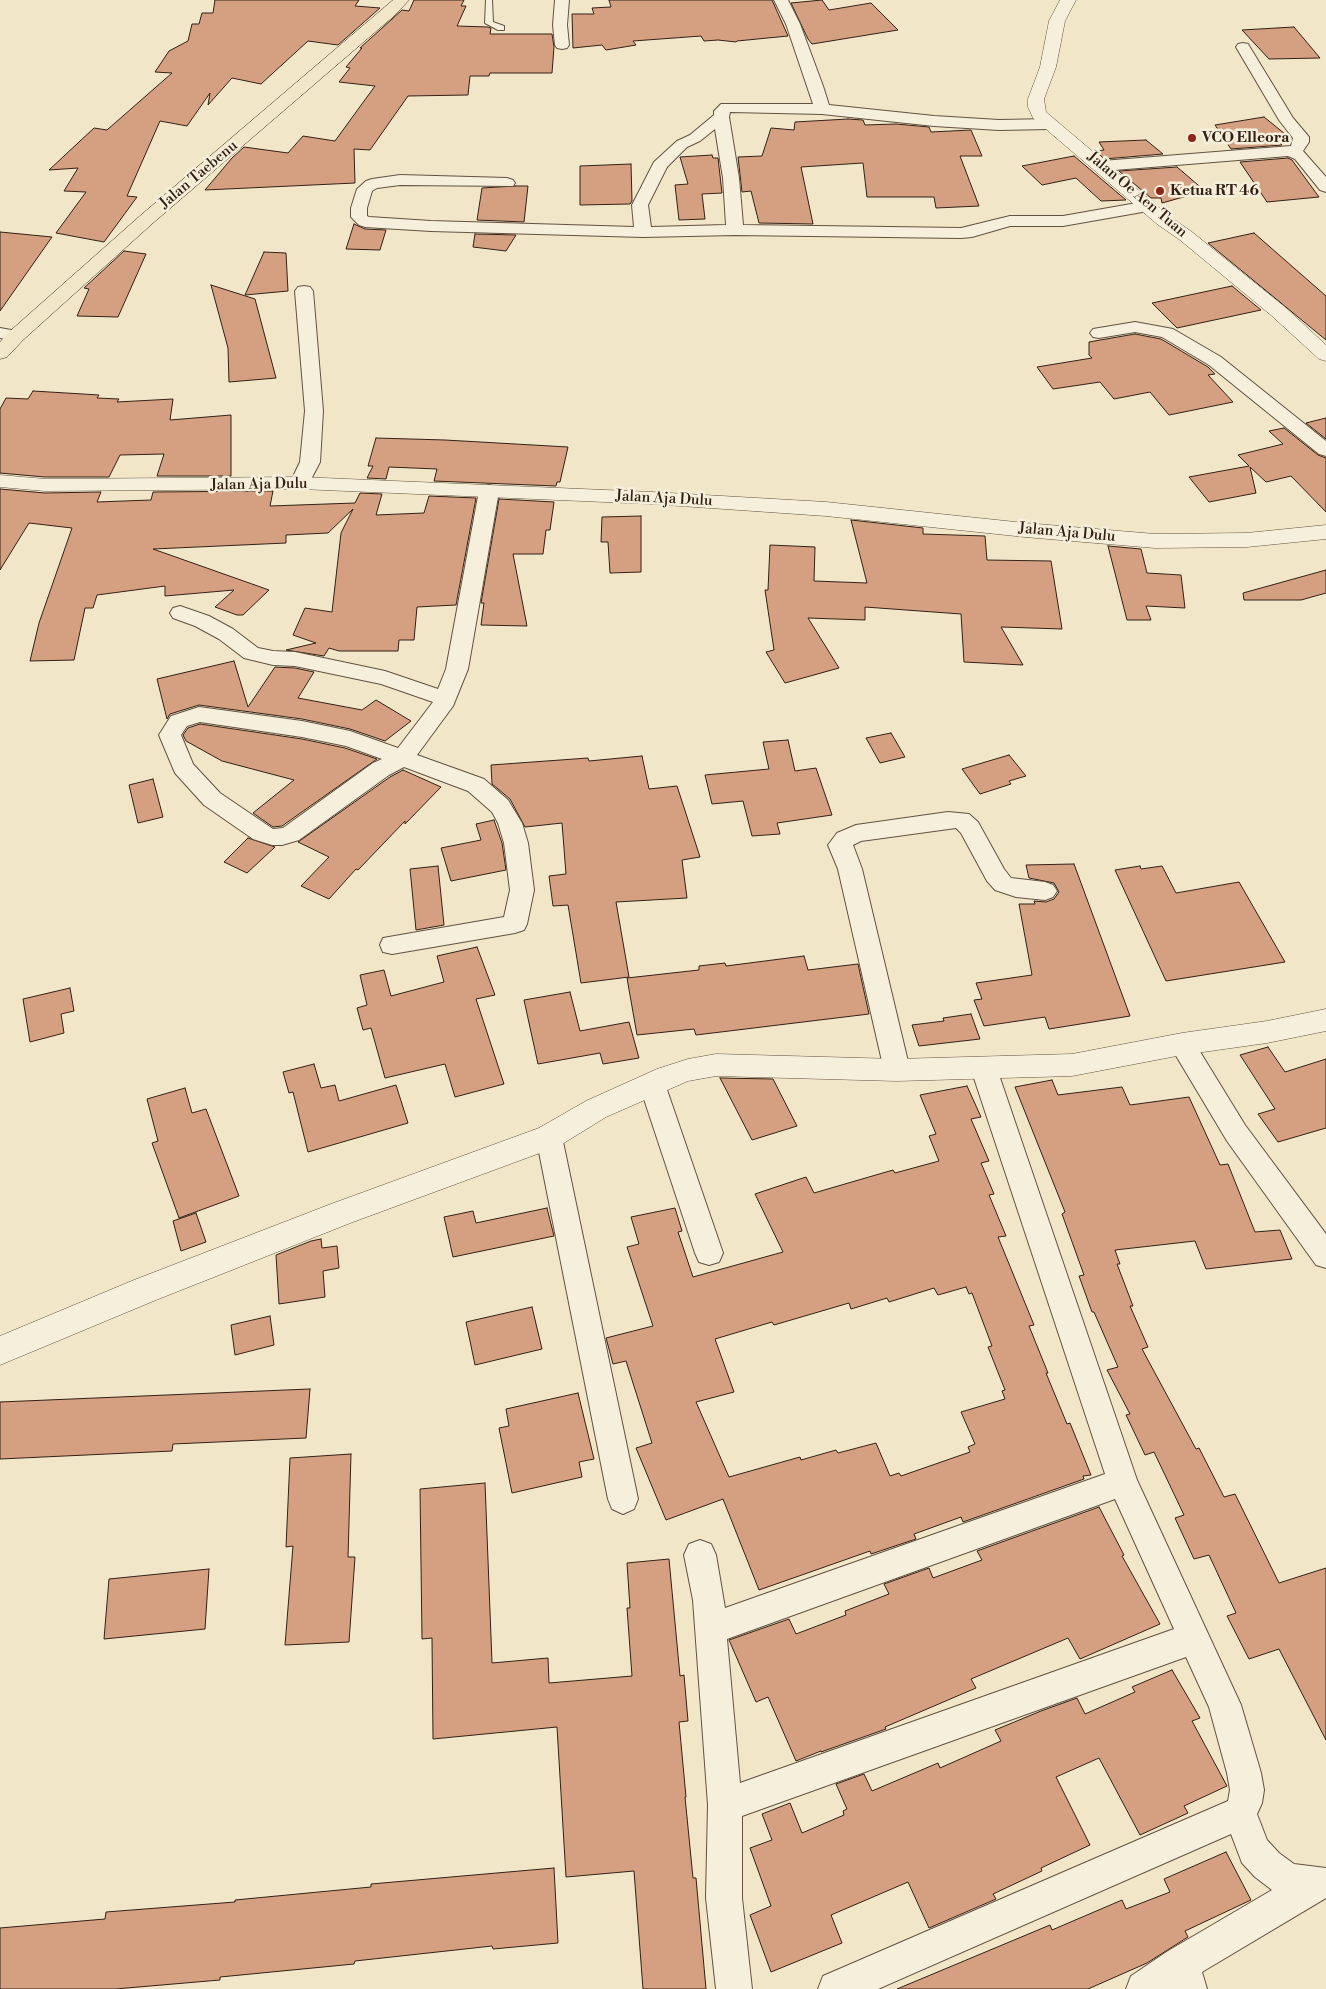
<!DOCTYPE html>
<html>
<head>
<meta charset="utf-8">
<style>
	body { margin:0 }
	canvas { display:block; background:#f1e6c8 }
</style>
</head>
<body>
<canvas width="1326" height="1989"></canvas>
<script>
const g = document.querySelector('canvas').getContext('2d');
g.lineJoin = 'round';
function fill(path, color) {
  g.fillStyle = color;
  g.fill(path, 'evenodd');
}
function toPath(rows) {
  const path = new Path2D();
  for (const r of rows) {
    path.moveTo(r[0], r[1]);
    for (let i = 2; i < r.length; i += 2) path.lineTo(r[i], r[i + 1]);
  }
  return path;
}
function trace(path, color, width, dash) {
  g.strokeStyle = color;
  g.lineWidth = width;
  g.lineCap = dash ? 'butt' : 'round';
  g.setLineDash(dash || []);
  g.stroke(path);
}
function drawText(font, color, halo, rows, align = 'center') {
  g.font = font + ' "Libre Bodoni",serif';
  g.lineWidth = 5;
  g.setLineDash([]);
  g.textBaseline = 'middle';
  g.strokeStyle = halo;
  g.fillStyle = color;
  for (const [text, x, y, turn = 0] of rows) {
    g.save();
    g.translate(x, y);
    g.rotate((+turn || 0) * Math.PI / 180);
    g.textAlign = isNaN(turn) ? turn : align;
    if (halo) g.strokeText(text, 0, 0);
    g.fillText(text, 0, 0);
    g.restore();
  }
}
const building = toPath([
	[215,0,359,0,355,6,380,8,338,45,308,41,261,84,232,78,208,105,210,93,187,126,160,121,127,196,137,197,104,242,56,233,86,192,64,191,78,168,49,170,94,128,107,130,172,73,155,72,169,51,188,41,192,24,199,24,202,13,213,13,215,0],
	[414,0,464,0,461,6,466,6,457,26,488,27,491,28,490,34,552,34,554,47,552,73,490,73,489,76,470,76,468,95,408,96,370,150,354,149,355,183,205,190,232,158,244,147,288,153,303,136,335,141,375,86,339,82,350,68,346,67,362,48,360,48,402,10,409,11,414,0],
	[609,0,772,0,788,36,737,41,736,42,718,40,704,41,701,36,633,41,636,45,606,50,602,45,573,48,572,14,594,14,592,8,611,7,609,0],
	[822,0,829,10,871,3,898,30,812,44,808,39,791,3,822,0],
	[1294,27,1320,58,1269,59,1242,30,1294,27],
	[1264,117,1290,138,1278,140,1282,145,1231,149,1215,125,1264,117],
	[848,119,863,120,865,125,896,124,929,127,931,132,971,130,982,156,960,156,979,206,936,208,934,197,867,197,863,163,801,167,813,224,759,223,751,191,742,192,738,157,762,156,771,128,794,130,795,122,848,119],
	[1146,140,1163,154,1104,159,1096,151,1104,150,1099,142,1146,140],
	[712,155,713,158,718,158,722,193,702,194,705,219,679,220,675,185,688,184,680,157,712,155],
	[1074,156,1126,200,1101,201,1076,178,1042,185,1022,166,1074,156],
	[1288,158,1292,160,1319,197,1267,202,1240,162,1288,158],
	[631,164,632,201,630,204,580,205,580,166,631,164],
	[1177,167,1205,191,1162,203,1161,198,1151,198,1119,171,1177,167],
	[515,186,528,186,524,222,477,220,482,188,515,186],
	[354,224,365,229,386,230,380,250,346,249,354,224],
	[0,232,52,237,0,311,0,232],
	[1254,233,1326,296,1326,340,1208,243,1254,233],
	[475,234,516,235,506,251,473,247,475,234],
	[124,251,146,254,118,317,77,316,89,289,84,288,124,251],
	[264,252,286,253,288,291,245,295,264,252],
	[211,285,255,299,276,378,229,382,228,348,211,285],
	[1232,286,1261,310,1177,328,1152,303,1232,286],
	[1135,334,1161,339,1208,367,1215,374,1208,375,1233,402,1169,415,1150,392,1114,399,1100,382,1053,389,1037,367,1092,358,1089,355,1089,342,1135,334],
	[33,391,99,395,97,398,119,399,117,402,173,399,170,420,231,415,231,476,157,476,164,454,120,455,109,477,45,477,0,473,0,409,6,398,28,399,33,391],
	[1326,418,1326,439,1306,423,1326,418],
	[1284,428,1318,455,1326,458,1326,512,1291,476,1266,482,1250,467,1256,493,1209,502,1189,477,1249,466,1238,455,1283,444,1269,431,1284,428],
	[376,438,445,440,568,447,560,482,557,482,556,486,434,481,437,469,389,467,386,479,367,478,373,466,368,466,376,438],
	[0,489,45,493,101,492,97,502,151,500,153,492,273,491,270,506,355,503,360,493,382,494,376,515,424,513,429,496,476,498,456,605,417,607,414,640,399,640,398,651,339,651,329,648,324,656,286,650,316,643,293,635,305,608,332,612,341,533,353,509,328,533,286,535,286,543,153,549,269,590,243,615,237,615,215,607,234,590,165,596,165,586,97,595,93,608,85,608,74,660,30,661,39,623,72,528,29,523,0,570,0,489],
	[499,499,554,502,550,530,546,530,543,554,513,554,527,626,481,625,484,603,481,603,499,499],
	[641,516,641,572,610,573,608,542,601,542,602,517,641,516],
	[851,520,923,528,923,534,985,536,987,560,1051,561,1062,629,1001,627,1023,665,964,662,961,614,865,607,865,620,808,618,839,668,785,683,766,652,774,650,765,590,768,590,770,545,815,547,814,581,867,583,851,520],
	[1108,546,1141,549,1147,573,1181,575,1185,608,1146,606,1151,620,1127,620,1108,546],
	[1326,570,1326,593,1301,600,1244,600,1243,593,1326,570],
	[234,661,248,707,275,667,295,668,314,672,298,698,362,710,376,700,411,721,385,741,350,729,302,719,199,705,170,714,167,719,157,679,234,661],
	[200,724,302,739,345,748,377,759,282,826,273,827,253,813,294,780,222,761,186,741,183,735,188,728,200,724],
	[891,733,905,757,880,763,866,738,891,733],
	[788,740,795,771,816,768,832,815,777,823,780,834,752,836,743,801,712,804,705,775,769,769,763,742,788,740],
	[1009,755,1026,776,1009,781,1011,784,980,794,962,769,1009,755],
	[642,756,649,789,677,786,700,857,682,860,687,898,616,902,629,977,581,983,568,905,553,906,549,876,566,874,562,823,525,827,510,799,492,784,491,765,588,758,589,761,642,756],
	[403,770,441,787,405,824,405,821,358,870,356,869,329,899,301,886,329,857,298,842,390,777,403,770],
	[153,779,163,817,138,823,129,785,153,779],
	[494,820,502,843,506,870,451,881,441,848,481,840,476,824,494,820],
	[248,838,275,847,247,873,224,862,248,838],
	[1074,864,1130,1016,1049,1029,1045,1017,984,1026,974,1000,982,999,976,983,1032,975,1019,904,1035,904,1034,901,1046,902,1054,899,1059,892,1054,883,1029,878,1026,865,1074,864],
	[438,866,444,925,416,930,410,869,438,866],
	[1140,866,1141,869,1162,866,1176,893,1239,882,1285,962,1166,981,1115,870,1140,866],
	[477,947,495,995,476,999,504,1084,455,1097,445,1064,385,1078,371,1028,363,1030,357,1008,367,1005,360,975,384,970,391,996,444,982,437,956,477,947],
	[804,956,808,970,858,964,869,1014,696,1035,694,1029,637,1035,627,978,699,970,699,966,725,963,726,966,804,956],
	[70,988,74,1011,61,1014,64,1033,30,1042,23,999,70,988],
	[570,992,580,1031,629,1022,639,1058,603,1064,600,1053,538,1064,524,1000,570,992],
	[971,1014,980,1039,919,1046,912,1025,944,1021,943,1018,971,1014],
	[1268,1047,1285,1072,1326,1059,1326,1128,1278,1142,1258,1114,1275,1109,1240,1055,1268,1047],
	[314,1064,321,1088,335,1085,339,1101,396,1085,408,1123,308,1152,293,1092,289,1093,283,1072,314,1064],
	[720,1078,773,1079,797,1126,752,1140,720,1078],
	[1052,1080,1058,1095,1122,1087,1130,1105,1189,1097,1220,1165,1228,1164,1255,1232,1280,1230,1292,1259,1206,1269,1195,1241,1115,1250,1120,1264,1117,1264,1133,1306,1130,1306,1148,1347,1142,1349,1196,1449,1199,1448,1224,1497,1235,1494,1279,1583,1326,1568,1326,1740,1279,1649,1249,1659,1227,1616,1236,1613,1209,1555,1194,1559,1175,1518,1184,1515,1154,1452,1145,1455,1126,1415,1130,1414,1107,1370,1118,1367,1094,1312,1092,1312,1079,1276,1084,1275,1062,1214,1065,1212,1015,1087,1052,1080],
	[967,1086,981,1117,971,1119,989,1161,981,1163,994,1194,989,1195,1006,1236,998,1237,1034,1325,1029,1326,1048,1373,1046,1373,1067,1424,1070,1423,1091,1475,1083,1476,1084,1479,963,1522,961,1517,914,1534,916,1539,871,1554,870,1551,759,1590,723,1499,666,1520,636,1448,652,1443,626,1361,613,1364,606,1338,653,1326,627,1247,639,1244,631,1217,675,1208,682,1231,678,1232,693,1277,783,1252,755,1194,806,1177,814,1193,893,1170,895,1173,939,1161,929,1136,936,1134,920,1095,967,1086],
	[966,1287,969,1294,972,1293,992,1346,988,1347,1005,1390,1002,1391,1005,1399,961,1412,975,1444,968,1447,970,1452,901,1476,899,1473,890,1476,876,1443,838,1453,836,1450,801,1460,800,1457,729,1477,696,1402,734,1392,715,1339,772,1322,774,1325,849,1303,851,1309,887,1298,889,1302,934,1288,938,1295,966,1287],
	[185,1088,192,1113,206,1109,239,1196,179,1218,152,1143,158,1141,147,1099,185,1088],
	[547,1208,554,1236,453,1257,444,1217,473,1211,476,1223,547,1208],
	[196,1213,206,1242,181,1251,173,1221,196,1213],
	[321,1239,322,1248,337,1246,339,1268,323,1271,325,1297,279,1304,276,1255,311,1241,321,1239],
	[532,1307,542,1349,475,1365,466,1322,532,1307],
	[270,1316,274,1345,235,1355,231,1325,270,1316],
	[310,1389,306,1438,173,1444,172,1451,0,1459,0,1402,310,1389],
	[578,1393,594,1459,579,1462,582,1477,512,1493,499,1428,509,1426,506,1409,578,1393],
	[351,1454,348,1557,355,1557,349,1642,285,1645,293,1546,286,1547,290,1458,351,1454],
	[485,1483,492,1663,548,1658,549,1683,632,1676,627,1608,630,1608,627,1563,669,1559,680,1676,684,1675,688,1721,679,1722,686,1797,685,1797,693,1878,696,1878,706,1989,643,1989,634,1871,566,1877,557,1727,433,1739,432,1638,422,1639,420,1489,485,1483],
	[1099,1507,1124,1555,1122,1556,1160,1624,1080,1659,1068,1638,971,1679,976,1688,885,1727,886,1729,821,1752,821,1751,796,1761,768,1697,756,1702,729,1640,789,1619,796,1634,846,1615,845,1611,889,1594,884,1584,929,1568,933,1578,982,1560,977,1551,1099,1507],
	[209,1569,205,1629,104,1639,109,1579,209,1569],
	[1172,1670,1200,1718,1192,1721,1227,1786,1184,1806,1188,1813,1140,1835,1099,1758,1056,1777,1090,1845,1041,1868,1042,1871,993,1894,996,1899,929,1928,908,1882,831,1915,842,1943,771,1972,750,1915,771,1906,750,1848,772,1840,762,1814,790,1803,802,1833,844,1815,843,1811,847,1809,836,1784,864,1774,872,1791,938,1763,940,1768,1001,1741,995,1730,1041,1711,1077,1698,1085,1714,1135,1692,1132,1687,1172,1670],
	[1226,1852,1251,1900,1185,1931,1188,1937,1147,1963,1088,1989,897,1989,1050,1925,1052,1930,1122,1900,1126,1909,1170,1892,1164,1879,1226,1852],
	[554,1868,558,1943,493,1949,492,1946,355,1961,354,1964,220,1977,220,1980,115,1989,0,1989,0,1928,105,1919,106,1912,235,1902,235,1900,371,1887,371,1884,554,1868]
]);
fill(building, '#d5a081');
trace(building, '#332014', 1);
const service = toPath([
	[486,0,492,0,493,22,504,26,504,30,498,30,485,23,486,0]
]);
const minor = toPath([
	[555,0,569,0,567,25,569,45,567,48,562,49,557,48,555,45,553,25,555,0],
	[774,0,788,0,800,24,823,86,829,105,934,116,999,120,1050,119,1055,121,1058,124,1055,127,1050,129,999,130,934,126,822,114,730,112,729,117,739,178,743,225,961,228,1010,216,1063,216,1148,201,1154,203,1156,206,1154,209,1148,211,1063,226,1010,226,972,237,961,238,735,235,643,237,431,231,365,227,359,225,351,217,351,208,357,189,366,181,372,179,400,175,507,178,513,180,515,183,513,186,400,185,377,188,372,191,367,208,367,216,369,217,431,221,634,227,632,205,654,162,677,141,690,135,714,115,714,111,721,104,813,104,786,24,774,0],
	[715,129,723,178,726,225,651,227,648,205,667,167,687,147,700,141,715,129],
	[1243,43,1248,44,1293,118,1309,137,1309,142,1303,151,1326,177,1326,192,1320,190,1295,159,1288,156,1102,171,1096,169,1094,166,1096,163,1102,161,1291,146,1293,138,1279,120,1236,47,1238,44,1243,43],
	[304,286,310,287,313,291,323,411,320,462,307,487,300,489,293,487,290,483,300,462,305,411,295,291,298,287,304,286],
	[1135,322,1173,329,1221,357,1326,441,1326,456,1319,454,1209,365,1162,337,1135,332,1099,338,1093,337,1090,333,1093,329,1135,322],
	[0,328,22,332,25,336,22,340,16,341,0,338,0,328],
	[489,485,496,487,499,491,468,669,453,706,417,755,484,779,508,800,522,823,528,843,534,890,527,924,524,930,515,933,392,954,383,952,380,945,383,938,504,917,510,890,504,843,498,823,492,812,468,791,404,767,389,775,299,840,282,845,272,845,253,839,204,805,175,773,159,735,171,716,199,707,302,721,350,731,398,748,433,702,381,684,295,666,273,665,244,658,219,639,195,626,173,618,170,613,173,608,180,606,209,616,233,629,258,648,273,651,295,652,385,671,438,689,446,669,479,491,482,487,489,485],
	[200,722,302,737,346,746,382,759,373,763,283,828,273,829,220,793,193,764,181,735,187,726,200,722],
	[948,812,969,814,978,822,1004,869,1011,878,1045,882,1053,885,1057,891,1053,897,1045,900,1016,897,995,890,987,881,961,833,956,828,861,841,853,845,862,869,910,1070,906,1077,897,1080,888,1077,884,1070,838,869,828,845,837,833,856,825,948,812],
	[1182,1034,1191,1037,1245,1125,1326,1234,1326,1268,1316,1265,1227,1141,1169,1044,1173,1037,1182,1034],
	[984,1059,993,1062,997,1069,1137,1480,1241,1705,1261,1773,1264,1790,1262,1803,1257,1814,1267,1840,1279,1853,1294,1864,1326,1868,1326,1898,1202,1972,1207,1989,1126,1989,1131,1976,1168,1951,1272,1890,1255,1877,1242,1863,1231,1834,878,1989,818,1989,823,1976,1228,1801,1230,1790,1227,1773,1209,1707,1186,1657,742,1816,742,1898,752,1989,716,1989,706,1898,708,1805,693,1600,684,1555,689,1544,700,1540,711,1544,716,1555,725,1608,1105,1474,971,1069,975,1062,984,1059],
	[1115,1499,1174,1629,740,1783,727,1639,1115,1499],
	[652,1073,661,1077,665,1084,723,1253,719,1262,709,1265,699,1262,695,1253,639,1084,643,1077,652,1073],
	[549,1126,558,1129,562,1137,638,1499,634,1509,623,1514,612,1509,608,1499,536,1137,540,1129,549,1126]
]);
const tertiary = toPath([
	[1060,0,1076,0,1065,21,1056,67,1044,99,1046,112,1169,216,1192,232,1286,308,1326,345,1326,361,1319,359,1272,316,1180,240,1157,224,1033,118,1028,107,1028,99,1040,67,1049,21,1060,0],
	[0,475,45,479,300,477,652,492,826,502,1025,523,1155,534,1247,533,1326,525,1326,539,1247,547,1155,548,1025,537,826,516,652,504,300,489,45,491,0,487,0,475],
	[1326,1009,1326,1031,1267,1043,1182,1055,1072,1076,897,1081,716,1076,688,1081,606,1117,559,1146,353,1222,156,1300,0,1365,0,1336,134,1280,331,1204,539,1128,586,1101,657,1069,688,1059,716,1054,897,1059,1072,1054,1182,1033,1267,1021,1326,1009]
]);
const primary = toPath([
	[393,0,409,0,395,15,153,223,23,340,7,357,0,359,0,342,9,332,141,215,393,0]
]);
trace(service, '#625241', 2);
trace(minor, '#625241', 2);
trace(tertiary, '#625241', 1);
trace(primary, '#332014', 1);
fill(service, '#f6efdb');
fill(minor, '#f6efdb');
fill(tertiary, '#f6efdb');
fill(primary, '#f1e6c8');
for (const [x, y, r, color] of [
	[1192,138,5,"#8f2418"],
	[1160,191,5,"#8f2418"]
]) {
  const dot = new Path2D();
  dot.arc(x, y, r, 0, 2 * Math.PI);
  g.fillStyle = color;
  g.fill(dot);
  trace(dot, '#f6efdb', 2);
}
drawText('bold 15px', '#332014', '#f6efdb', [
	["VCO Elleora",1202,138],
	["Ketua RT 46",1170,191]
], 'left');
drawText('15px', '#332014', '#f6efdb', [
	["Jalan Taebenu",199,175,-40],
	["Jalan Oe Aen Tuan",1137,195,40],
	["Jalan Aja Dulu",259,485,-1],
	["Jalan Aja Dulu",664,499,3],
	["Jalan Aja Dulu",1067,533,5]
]);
</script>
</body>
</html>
